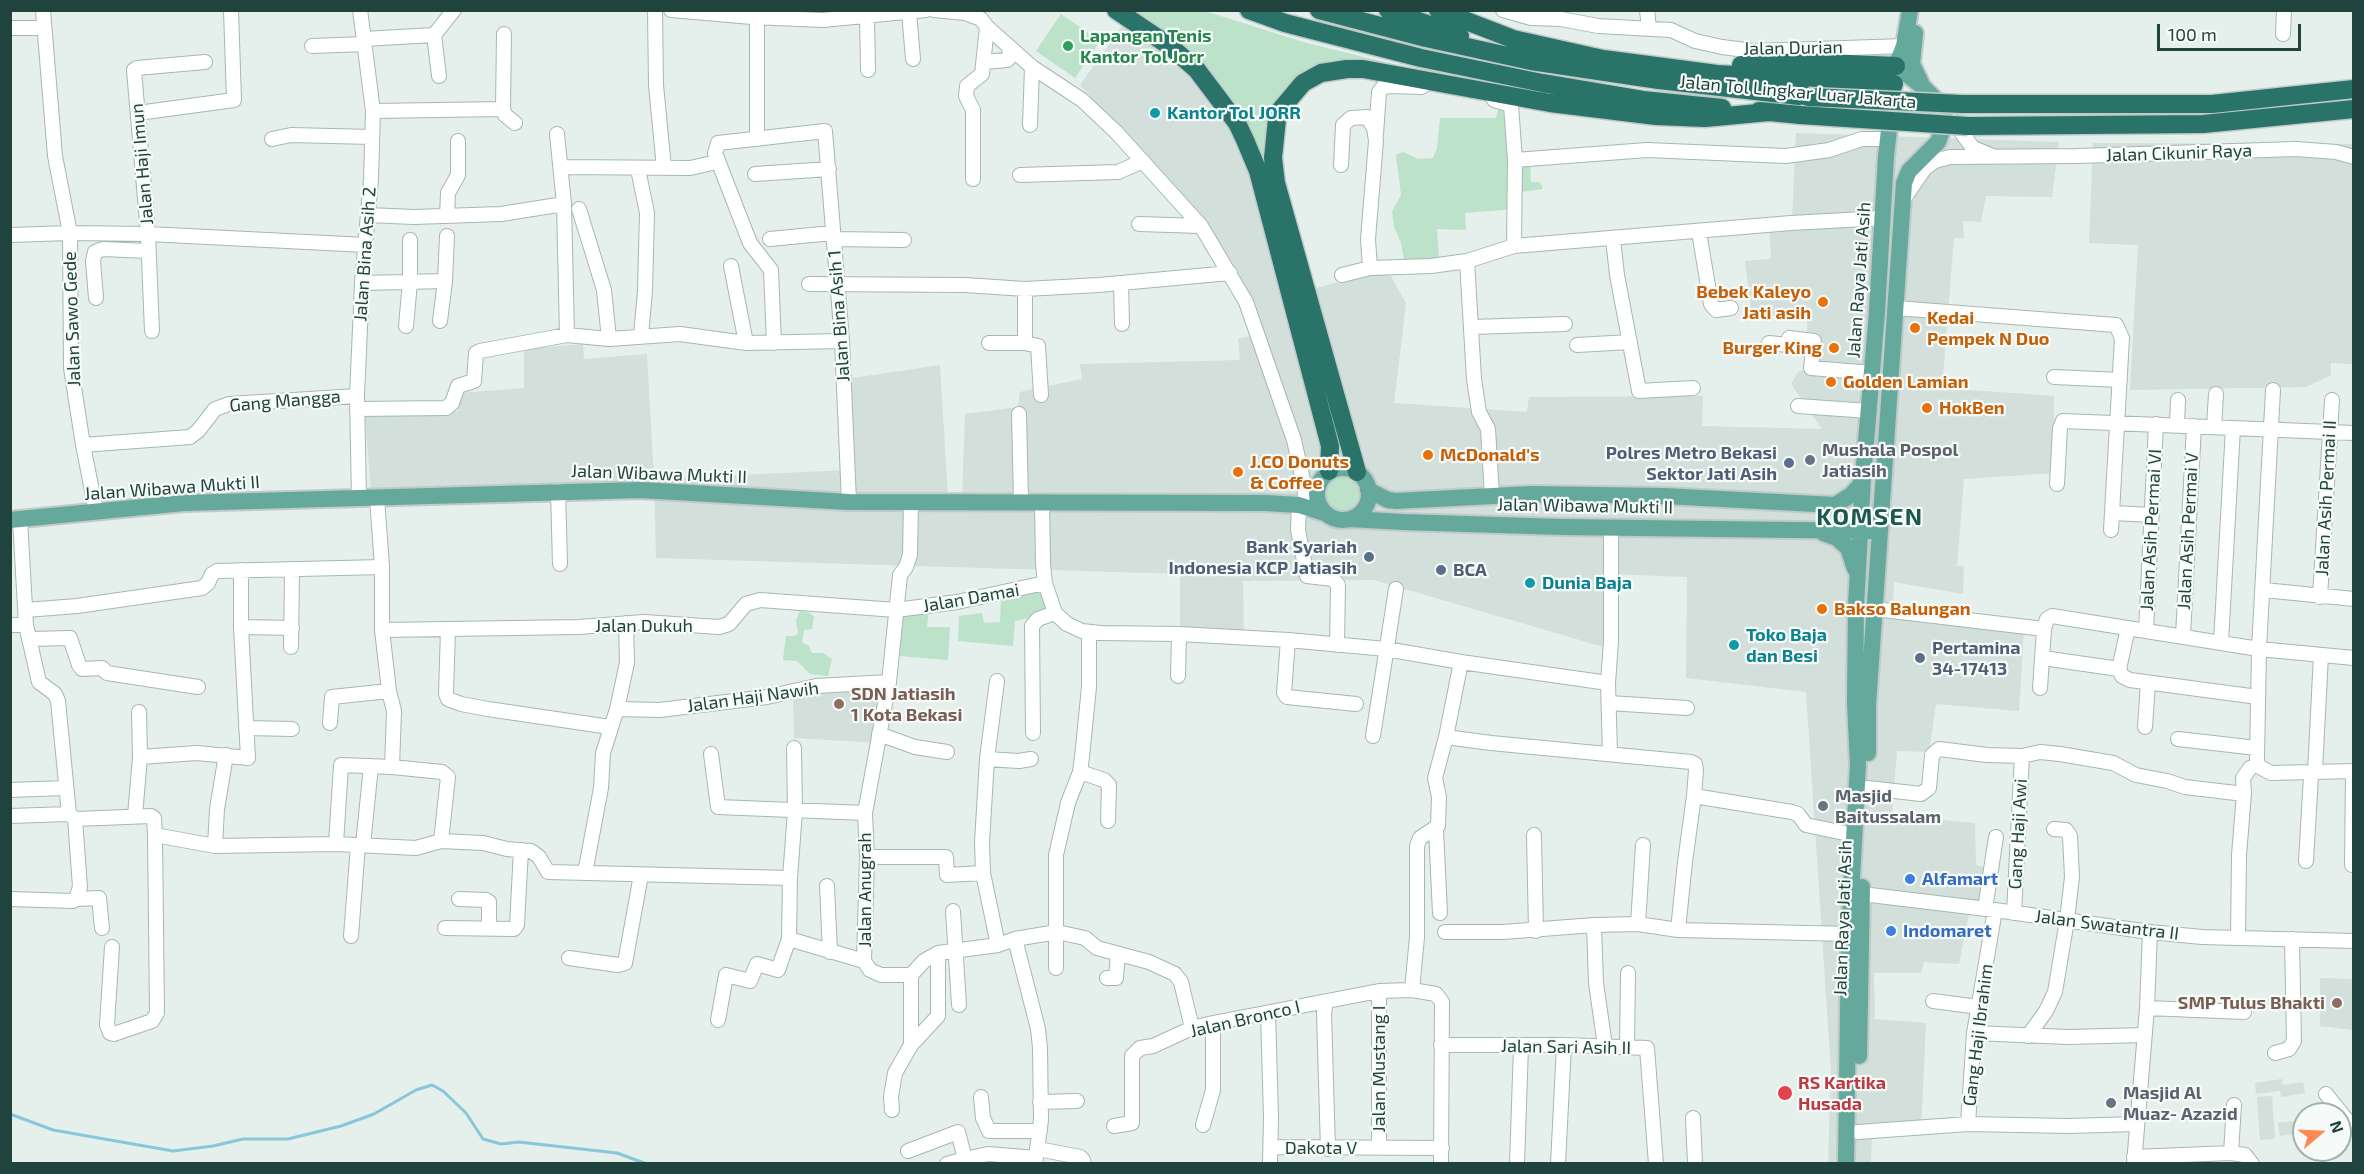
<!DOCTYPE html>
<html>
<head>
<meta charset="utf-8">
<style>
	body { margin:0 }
	#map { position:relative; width:2364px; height:1174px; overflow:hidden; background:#e5efeb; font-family:"Exo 2",sans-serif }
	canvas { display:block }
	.frame { position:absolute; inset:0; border:12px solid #21433d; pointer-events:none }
	.north { position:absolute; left:2292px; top:1102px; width:60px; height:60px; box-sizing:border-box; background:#f6fbf9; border:2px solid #a1b1ae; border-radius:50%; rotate:71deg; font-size:16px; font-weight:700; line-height:24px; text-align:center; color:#21433d }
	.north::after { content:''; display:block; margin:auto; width:21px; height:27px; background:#ff8953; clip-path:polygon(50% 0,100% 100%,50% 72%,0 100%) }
	.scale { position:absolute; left:2157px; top:24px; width:144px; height:27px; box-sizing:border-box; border:3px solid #21433d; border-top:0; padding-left:8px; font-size:18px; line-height:21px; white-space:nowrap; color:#21433d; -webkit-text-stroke:4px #f6fbf9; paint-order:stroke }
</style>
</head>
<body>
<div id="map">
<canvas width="2364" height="1174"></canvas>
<div class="frame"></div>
<div class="north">N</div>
<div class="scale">100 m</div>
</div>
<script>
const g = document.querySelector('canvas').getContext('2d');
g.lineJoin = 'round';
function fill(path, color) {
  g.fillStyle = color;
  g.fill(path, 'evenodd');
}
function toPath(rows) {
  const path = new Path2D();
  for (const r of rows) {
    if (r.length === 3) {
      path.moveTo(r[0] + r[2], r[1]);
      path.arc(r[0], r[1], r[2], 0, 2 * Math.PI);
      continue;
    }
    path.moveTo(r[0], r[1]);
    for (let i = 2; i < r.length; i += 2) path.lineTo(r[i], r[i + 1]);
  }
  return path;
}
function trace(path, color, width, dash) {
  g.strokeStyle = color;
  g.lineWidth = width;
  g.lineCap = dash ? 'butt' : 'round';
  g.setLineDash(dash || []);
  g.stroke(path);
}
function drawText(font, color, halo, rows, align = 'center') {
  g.font = font + ' "Exo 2",sans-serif';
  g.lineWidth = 4.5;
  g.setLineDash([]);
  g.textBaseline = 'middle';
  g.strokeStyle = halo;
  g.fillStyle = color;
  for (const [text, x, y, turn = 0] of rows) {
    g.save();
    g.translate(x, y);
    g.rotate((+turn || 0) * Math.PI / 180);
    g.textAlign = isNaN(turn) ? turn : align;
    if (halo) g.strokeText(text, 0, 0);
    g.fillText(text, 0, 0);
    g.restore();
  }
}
fill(toPath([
	[1123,25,1182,67,1232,124,1290,295,1387,269,1406,303,1394,403,1527,412,1529,397,1703,396,1702,426,1822,429,1791,384,1798,372,1807,369,1807,316,1752,316,1745,261,1771,259,1769,223,1792,220,1796,133,2059,142,2052,197,1986,196,1981,222,1963,221,1964,238,1954,238,1942,388,2054,396,2054,473,1964,479,1957,566,1964,566,1963,594,1894,582,1893,609,2024,630,2019,711,1936,704,1929,752,1897,751,1892,815,1975,823,1976,865,1998,871,1992,916,1969,914,1959,964,1924,962,1921,973,1874,973,1875,1019,1926,1023,1921,1130,1872,1134,1871,1163,1828,1163,1831,1072,1806,692,1686,678,1687,577,1609,574,1607,648,1374,580,1243,581,1244,634,1180,632,1180,574,656,558,654,479,371,491,365,415,458,411,460,393,524,388,524,349,583,344,584,359,647,354,654,479,848,470,846,379,940,365,948,496,962,498,965,414,1018,407,1020,392,1082,379,1080,364,1240,360,1238,338,1260,335,1205,226,1080,85],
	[2093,143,2353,144,2353,364,2331,363,2331,375,2306,387,2130,390,2138,245,2089,243],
	[889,682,878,743,794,738,793,692],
	[2320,978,2353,979,2353,1030,2320,1026],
	[2282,1079,2283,1085,2303,1082,2305,1093,2281,1097,2280,1091,2256,1094,2255,1083],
	[2272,1096,2275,1139,2260,1140,2257,1097],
	[2304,1120,2304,1133,2280,1136,2278,1123]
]), '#d2dfda');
fill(toPath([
	[1133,11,1205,11,1303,42,1396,65,1398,69,1371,64,1289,89,1270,180,1232,103,1209,70,1172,38],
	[1061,14,1100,41,1075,78,1036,51],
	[1499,107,1516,108,1512,164,1530,162,1531,182,1540,182,1543,189,1514,193,1515,209,1465,213,1466,230,1437,229,1439,260,1404,260,1401,243,1394,227,1392,211,1401,195,1396,155,1403,152,1418,159,1433,158,1437,148,1440,118,1496,118],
	[1342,493,17],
	[1042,588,1049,613,1015,621,1013,646,958,641,959,616,982,613,984,623,1000,622,1001,598],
	[929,609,927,627,950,627,948,660,899,656,899,612],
	[800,611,810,613,814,617,812,629,804,630,802,642,809,646,812,653,823,653,832,659,828,676,810,674,797,661,783,660,786,636,795,636,798,633,796,620]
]), '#bce2c9');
trace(toPath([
	[10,1114,53,1130,173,1151,213,1146,243,1139,288,1139,341,1126,374,1114,416,1090,432,1085,443,1091,466,1113,483,1139,501,1144,519,1142,617,1153,647,1164]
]), '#88c7d9', 3);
const minor = toPath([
	[43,10,55,156,70,233,71,368,83,445,96,511],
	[655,10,656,85,664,168],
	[671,10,752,17,823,20,926,10],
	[934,10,965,13,981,19,987,27,1032,67,1082,100,1116,132,1201,226,1246,302,1294,440,1303,480,1307,507],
	[1503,10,1531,18,1561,19,1598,26,1671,30,1695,41,1722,47,1753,51,1904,46],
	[1647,10,1649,28],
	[909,12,913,59],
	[867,17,868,70],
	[10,28,44,28],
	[504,34,503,109,505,115,515,123],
	[2283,34,2284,10],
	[434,35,439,76],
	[364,39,434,35,454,10],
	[312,46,365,44],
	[984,62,1007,60,1010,57,1009,47],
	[1494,100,1511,105,1515,160],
	[373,111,503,109],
	[138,113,234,100,231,10],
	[1952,120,1973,148,1990,155],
	[1030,125,1032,67],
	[557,134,564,204,567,335],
	[1376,134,1379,92,1383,87,1391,86,1422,87],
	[272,139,291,135,372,137],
	[757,139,757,18],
	[1341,165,1343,125,1351,118,1367,117,1374,128,1376,141,1368,239,1370,268],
	[562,167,690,168,717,162],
	[638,169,647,213,645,291,641,336],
	[755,174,829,169],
	[1020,175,1118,172,1143,161],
	[973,179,973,110,966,96,967,86,982,74,987,27],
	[1903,200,1925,168,1935,161,1950,157,2077,156,2296,149,2336,152,2354,157],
	[579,209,604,290,609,339],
	[368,215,414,217,501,214,564,204],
	[447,216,448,193,458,175,458,141],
	[1139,224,1201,226],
	[1699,232,1711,304,1716,310,1731,308],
	[10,235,70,233,148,234,366,245],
	[770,239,832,233],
	[833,239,904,240],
	[1613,239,1617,275,1639,391,1693,388],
	[1514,246,1515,160,1647,150,1786,156,1829,150,1862,139,1888,139],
	[1467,261,1474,379,1479,412,1488,429,1492,496],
	[731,266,746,343],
	[1342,275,1370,268,1431,266,1467,261,1514,246,1791,223,1883,218],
	[362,283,445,281],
	[1121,283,1122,324],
	[809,284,965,285,1025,289,1099,285,1230,273],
	[1025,289,1025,343],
	[96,298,93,261,95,252,103,249,147,251],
	[1896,308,2116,325,2122,338,2111,530],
	[440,321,445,281,447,236],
	[406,326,410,282,410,240],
	[1472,327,1565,324],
	[152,331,148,234,134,70,137,68,205,62],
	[774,343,771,270,750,243,715,153,718,143,825,131,842,341,849,502],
	[989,343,1025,343,1038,346,1041,395],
	[1769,343,1788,345,1789,338,1814,341,1811,368,1872,373],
	[1577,345,1630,342],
	[2054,377,2120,380],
	[2273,390,2259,649,2257,759,2258,766,2271,773,2354,771],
	[1798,406,1869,411],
	[357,409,446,408,452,403,458,386,474,381,476,353,480,351,567,335,609,339,680,334,746,343,842,341],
	[1019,414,1021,501],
	[2177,425,2178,400],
	[2214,427,2216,394],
	[83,445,190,437,198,431,215,409,229,404,357,396],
	[2057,484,2060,428,2063,421,2354,433],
	[558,491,560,564],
	[377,498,382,567,382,630,389,691,394,711,392,767,442,772,448,777,441,841],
	[359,499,357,396,362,283,371,179,373,111,360,10],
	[911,502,910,555,906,567,900,575,889,682,865,813,867,857,864,961,870,970,881,975,911,975,924,961,938,953,998,945,1015,939,1057,932,1085,938,1097,948,1149,962,1175,974,1181,982,1192,1028],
	[1042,502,1043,564,1045,583,1055,613,1067,624,1082,631,1100,633,1179,634,1288,640,1386,649,1461,662,1608,683],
	[1299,505,1298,530,1307,576,1333,579,1338,585,1337,645],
	[2113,513,2152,515],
	[20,519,26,625,39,682,55,694,58,701,69,814,75,819,151,816,154,818,155,835,215,846,336,844,416,848,441,841,483,843,507,849,531,851,539,857,548,872,790,878,789,939,864,961],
	[2264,590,2354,599],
	[2320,597,2332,400],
	[1875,609,2044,629],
	[26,610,77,606,202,588,208,583,212,574,217,571,382,567],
	[10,625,26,625],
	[246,627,292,628],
	[448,629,446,694,448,699,461,704,488,709,610,727],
	[382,630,579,627,644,622,719,627,729,624,746,604,760,600,896,610,957,602,1045,583],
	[2146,631,2156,424],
	[2183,636,2194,426],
	[29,639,70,638,79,665,82,669,102,668,107,673,198,687],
	[1288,640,1284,693,1287,697,1356,704],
	[2221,642,2233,428],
	[291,647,292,569],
	[2043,658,2119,669,2122,676,2130,680,2258,697],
	[2119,669,2128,628],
	[1178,676,1179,634],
	[997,681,987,759,982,842,983,873,998,945],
	[2040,688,2044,629,2047,619,2052,616,2259,649,2354,658],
	[1609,703,1687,708],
	[617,709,660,710,767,697,816,686,889,682],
	[139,712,140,757,197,753,248,758,241,627,241,570],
	[330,723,332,697,389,691],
	[2145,727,2148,683],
	[246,728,292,729],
	[1033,733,1032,626,1038,619,1055,613],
	[879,734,915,747,947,752],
	[1373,736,1396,589],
	[1446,737,1491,743,1691,762,1695,764,1696,770,1694,796,1685,862,1678,930],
	[2178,739,2257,748],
	[711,754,718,807,865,813],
	[1610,754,1608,683,1611,641,1611,527],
	[987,759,1019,761,1031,759],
	[1080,772,1104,780,1109,785,1108,821],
	[1868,788,1921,794,1929,788,1932,755,1939,749,1987,755,2022,756,2040,752,2060,754,2113,763,2136,775,2167,781,2185,787,2244,794,2239,855,2238,938],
	[10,790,65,788],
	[2244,794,2243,778,2250,768],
	[1694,796,1792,812,1798,814,1806,825,1854,835],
	[10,816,69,814],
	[135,816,140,757],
	[75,819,80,887,76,899],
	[1436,830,1440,913],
	[1534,835,1536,931],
	[336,844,341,765,392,767],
	[363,845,371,766],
	[215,846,217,809,226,755],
	[867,857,946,857,947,875,983,873],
	[2306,861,2311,776,2315,771,2321,655],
	[2352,865,2353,771],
	[585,873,601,788,603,753,617,709,627,663,626,623],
	[790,878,795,811,794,748],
	[827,886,830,952],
	[1862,894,1995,910,2150,932,2202,937,2354,941],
	[10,899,73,901,76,899,99,898,102,928],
	[459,899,486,900,489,902,489,928],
	[1985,909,1996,837],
	[953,911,959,1005],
	[2014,913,2022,756],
	[1638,924,1643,845],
	[1594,925,1596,983,1605,1046],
	[445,928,514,929,517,925,521,850],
	[1445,932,1503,932,1594,925,1638,924,1678,930,1849,934],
	[351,936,358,845],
	[1015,939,1038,1029,1040,1048,1041,1120,1035,1164],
	[112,947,107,1025,110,1033,114,1034,152,1021,157,1013,155,835],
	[569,958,618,965,625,963,641,875],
	[1056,968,1056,855,1068,803,1080,772,1082,757,1089,687,1089,632],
	[1107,978,1116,978,1118,954],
	[1412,990,1417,937,1417,846,1420,838,1438,826,1439,797,1435,778,1446,737,1461,662],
	[1379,991,1379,1147],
	[1933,1001,1979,1007],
	[1326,1002,1324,1013,1328,1149],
	[2147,1008,2244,1012],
	[1268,1013,1271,1116,1270,1164],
	[718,1020,726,975,750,981,757,964,778,970,789,939],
	[1974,1033,2068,1037,2145,1035],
	[2028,1036,2046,1011,2055,992,2067,920,2072,877,2070,836,2066,830,2054,829],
	[911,1045,938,1016,938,953],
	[1441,1045,1564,1045,1647,1048,1656,1164],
	[1627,1046,1628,973],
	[2275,1053,2289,1049,2294,1041,2292,939],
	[2326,1094,2354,1129],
	[981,1097,983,1118,989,1131,1040,1131],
	[1040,1102,1077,1101],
	[892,1110,891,1097,895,1073,911,1045,911,975],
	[1693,1118,1695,1164],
	[1968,1124,1974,1033,1995,910],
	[1203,1125,1213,1090,1213,1023],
	[1114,1126,1132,1123,1132,1056,1140,1048,1153,1046,1192,1028,1213,1023,1379,991,1412,990,1436,994,1442,1002,1441,1164],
	[1858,1132,1968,1124,2068,1126,2137,1124],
	[1271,1147,1442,1148],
	[1038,1149,1080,1157,1083,1160,1084,1164],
	[908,1151,958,1132,965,1159,988,1154,1036,1158],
	[2231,1153,2234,1105],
	[2134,1157,2231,1153,2245,1155,2252,1164],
	[947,1164,965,1159],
	[1517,1164,1521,1046],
	[1558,1164,1564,1045],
	[2134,1164,2147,1008,2150,932]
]);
const major = toPath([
	[1915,33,1912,64,1921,83],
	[1343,494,26],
	[1368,490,1388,500,1396,501,1531,494,1664,496,1835,505,1851,495,1860,485,1862,479],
	[1350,519,1403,522,1562,527,1871,531],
	[10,520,184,503,640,490,849,502,1265,503,1299,505,1327,514],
	[1823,533,1837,538,1848,548,1855,569],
	[1868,753,1868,705,1904,183,1909,171,1938,142,1945,123,1944,108,1923,87,1896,66],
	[1859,1056,1862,887],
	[1846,1164,1849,934,1858,765,1855,702,1856,606,1863,477,1877,312,1886,157,1896,66,1904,46,1910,10]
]);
const highway = toPath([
	[1116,10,1171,47,1197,70,1237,123,1245,140,1258,171,1330,446,1329,471],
	[1249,10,1285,23,1421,58,1542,83,1643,100,1722,108],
	[1319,10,1426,38,1531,61,1659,80,1808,97],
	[1388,10,1460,36],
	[1438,10,1513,39,1603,59,1717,74,1894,84],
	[1741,65,1802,62,1896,66],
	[1962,104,2212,104,2354,89],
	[1759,111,1800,115],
	[1968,126,2203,124,2354,109],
	[1357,472,1276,183,1273,158,1277,119,1281,109,1303,83,1321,73,1347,69,1363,69,1550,103,1656,116,1705,118,1769,112]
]);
trace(minor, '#a6b8b3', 16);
trace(major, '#c1cac9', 20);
trace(highway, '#c1cac9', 21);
trace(minor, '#fff', 14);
trace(major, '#65a99c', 16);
trace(highway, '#2a7369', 18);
const highwayBridge = toPath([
	[1808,97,1962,104],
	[1800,115,1968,126]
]);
trace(highwayBridge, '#c1cac9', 21, []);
trace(highwayBridge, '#2a7369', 18);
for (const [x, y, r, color] of [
	[1068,46,6,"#2e9e5b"],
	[1155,113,6,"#0f9aa8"],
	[1823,302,6,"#e8710a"],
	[1915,328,6,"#e8710a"],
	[1834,348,6,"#e8710a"],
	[1831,382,6,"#e8710a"],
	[1927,408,6,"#e8710a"],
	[1428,455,6,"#e8710a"],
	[1810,460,6,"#6b7280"],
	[1789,463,6,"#5c6f8a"],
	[1238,472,6,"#e8710a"],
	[1369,557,6,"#5c6f8a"],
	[1441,570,6,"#5c6f8a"],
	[1530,583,6,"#0f9aa8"],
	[1822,609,6,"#e8710a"],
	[1734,645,6,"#0f9aa8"],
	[1920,658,6,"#5c6f8a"],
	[839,704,6,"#8d6e63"],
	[1823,806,6,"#6b7280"],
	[1910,879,6,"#3f7fe0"],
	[1891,931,6,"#3f7fe0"],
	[2337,1003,6,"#8d6e63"],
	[1785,1093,8,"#e0444e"],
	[2111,1103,6,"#6b7280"]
]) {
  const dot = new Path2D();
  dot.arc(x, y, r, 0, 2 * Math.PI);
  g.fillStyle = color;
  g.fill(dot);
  trace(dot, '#f6fbf9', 2);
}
drawText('bold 18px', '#27864d', '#f6fbf9', [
	["Lapangan Tenis",1080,36],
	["Kantor Tol Jorr",1080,57]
], 'left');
drawText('18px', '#21433d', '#f6fbf9', [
	["Jalan Durian",1793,48,-1],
	["Jalan Tol Lingkar Luar Jakarta",1798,92,5],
	["Jalan Cikunir Raya",2179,153,-2],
	["Jalan Haji Imun",142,164,-95],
	["Jalan Bina Asih 2",365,254,-86],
	["Jalan Raya Jati Asih",1859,280,-86],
	["Jalan Bina Asih 1",839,316,-94],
	["Jalan Sawo Gede",72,319,-92],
	["Gang Mangga",285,401,-5],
	["Jalan Wibawa Mukti II",659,474,2],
	["Jalan Wibawa Mukti II",172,488,-4],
	["Jalan Asih Permai II",2326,498,-87],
	["Jalan Wibawa Mukti II",1585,506,1],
	["Jalan Asih Permai VI",2151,530,-87],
	["Jalan Asih Permai V",2188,531,-87],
	["Jalan Damai",971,598,-10],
	["Jalan Dukuh",644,626],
	["Jalan Haji Nawih",753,697,-8],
	["Gang Haji Awi",2018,834,-87],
	["Jalan Anugrah",865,890,-90],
	["Jalan Raya Jati Asih",1843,918,-88],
	["Jalan Swatantra II",2107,925,7],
	["Jalan Bronco I",1245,1019,-13],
	["Gang Haji Ibrahim",1978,1035,-83],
	["Jalan Sari Asih II",1566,1047,1],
	["Jalan Mustang I",1379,1069,-90],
	["Dakota V",1321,1148]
]);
drawText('bold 18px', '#0d838f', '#f6fbf9', [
	["Kantor Tol JORR",1167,113],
	["Dunia Baja",1542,583],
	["Toko Baja",1746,635],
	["dan Besi",1746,656]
], 'left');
drawText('bold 18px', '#c56008', '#f6fbf9', [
	["Bebek Kaleyo",1811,292,"right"],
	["Jati asih",1811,313,"right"],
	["Kedai",1927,318],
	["Pempek N Duo",1927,339],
	["Burger King",1822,348,"right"],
	["Golden Lamian",1843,382],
	["HokBen",1939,408],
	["McDonald's",1440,455],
	["J.CO Donuts",1250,462],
	["& Coffee",1250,483],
	["Bakso Balungan",1834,609]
], 'left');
drawText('bold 18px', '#5b616d', '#f6fbf9', [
	["Mushala Pospol",1822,450],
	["Jatiasih",1822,471],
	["Masjid",1835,796],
	["Baitussalam",1835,817],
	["Masjid Al",2123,1093],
	["Muaz- Azazid",2123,1114]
], 'left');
drawText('bold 18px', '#4e5e75', '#f6fbf9', [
	["Polres Metro Bekasi",1777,453],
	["Sektor Jati Asih",1777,474],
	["Bank Syariah",1357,547],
	["Indonesia KCP Jatiasih",1357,568],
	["BCA",1453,570,"left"],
	["Pertamina",1932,648,"left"],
	["34-17413",1932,669,"left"]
], 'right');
drawText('bold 18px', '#785e54', '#f6fbf9', [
	["SDN Jatiasih",851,694],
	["1 Kota Bekasi",851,715],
	["SMP Tulus Bhakti",2325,1003,"right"]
], 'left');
drawText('bold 18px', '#366cbe', '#f6fbf9', [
	["Alfamart",1922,879],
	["Indomaret",1903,931]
], 'left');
drawText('bold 18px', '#be3a42', '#f6fbf9', [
	["RS Kartika",1798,1083],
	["Husada",1798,1104]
], 'left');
g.letterSpacing = '1.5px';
drawText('bold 24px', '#1b584e', '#f6fbf9', [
	["KOMSEN",1870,517]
]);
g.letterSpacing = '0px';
</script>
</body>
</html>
